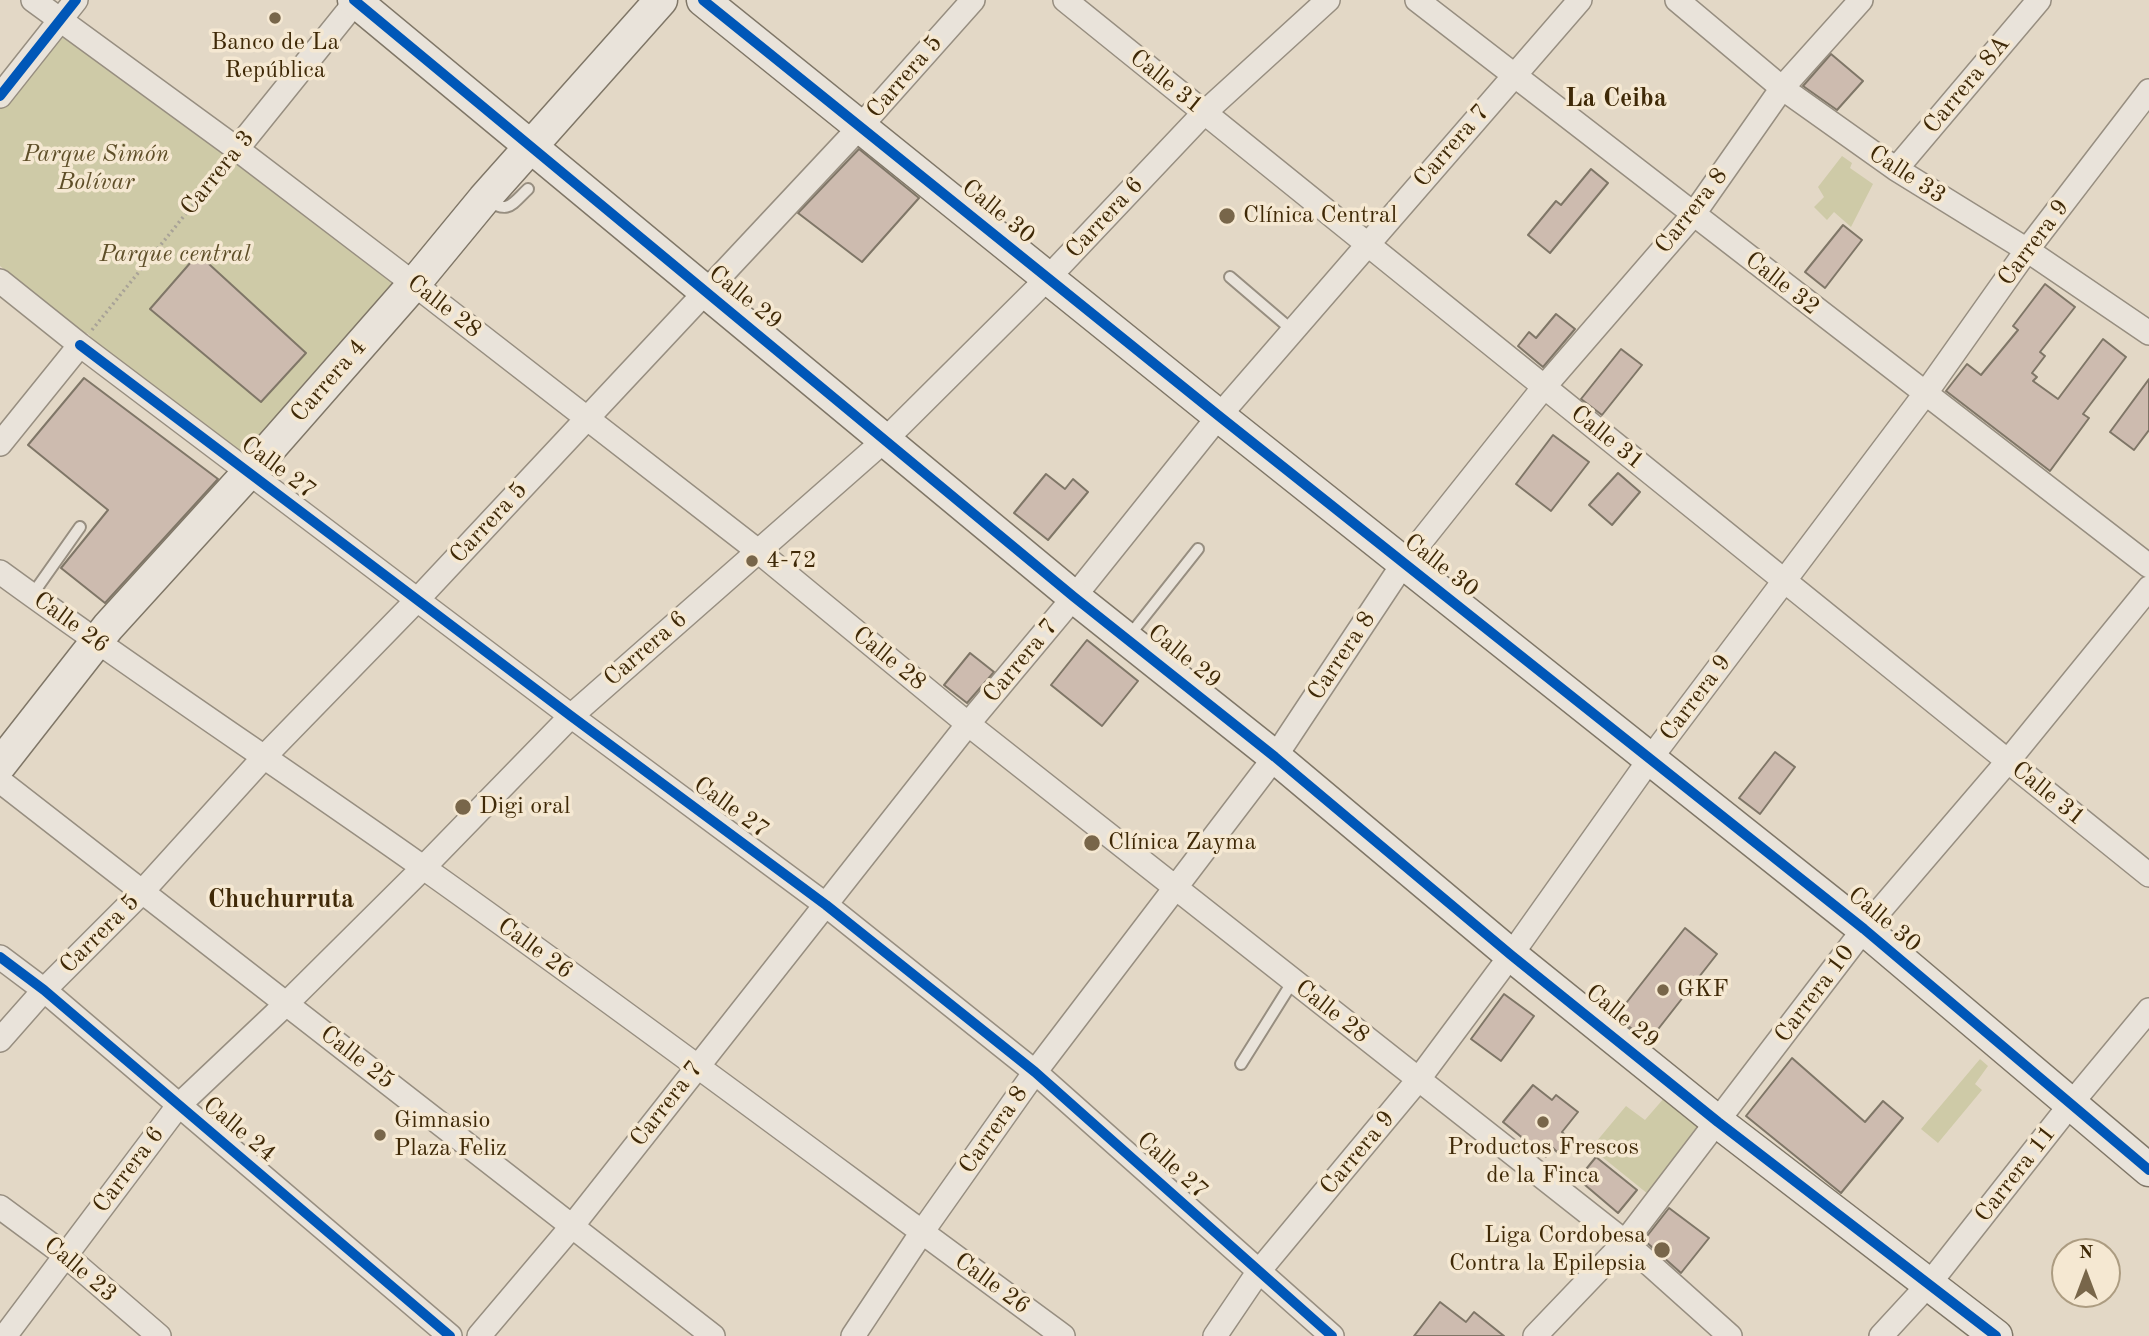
<!DOCTYPE html>
<html>
<head>
<meta charset="utf-8">
<style>
  body { margin:0 }
  #map { position:relative; width:2149px; height:1336px; overflow:hidden; background:#e3d8c6; font-family:"Old Standard TT",serif }
  canvas { display:block }
  .north { position:absolute; left:2051px; top:1238px; width:70px; height:70px; box-sizing:border-box; background:#f5e8d2; border:2px solid #ac9c81; border-radius:50%; rotate:0deg; font-size:19px; font-weight:700; line-height:28px; text-align:center; color:#3f2907 }
  .north::after { content:''; display:block; margin:auto; width:24px; height:32px; background:#78664a; clip-path:polygon(50% 0,100% 100%,50% 72%,0 100%) }
</style>
</head>
<body>
<div id="map">
<canvas width="2149" height="1336"></canvas>
<div class="north">N</div>
</div>
<script>
const c = document.querySelector('canvas').getContext('2d');
c.lineJoin = 'round';
function fillPath(path, color) { c.fillStyle = color; c.fill(path, 'evenodd'); }
function trace(path, color, width, dash) { c.strokeStyle = color; c.lineWidth = width; c.lineCap = dash ? 'butt' : 'round'; c.setLineDash(dash || []); c.stroke(path); }
function drawText(font, color, halo, rows, align = 'center') {
  c.font = font + ' "Old Standard TT",serif'; c.lineWidth = 7; c.setLineDash([]); c.textBaseline = 'middle'; c.strokeStyle = halo; c.fillStyle = color; for (const [text, x, y, turn = 0] of rows) {
    c.save(); c.translate(x, y); c.rotate((+turn || 0) * Math.PI / 180); c.textAlign = isNaN(turn) ? turn : align; if (halo) c.strokeText(text, 0, 0); c.fillText(text, 0, 0); c.restore();
  }
}
fillPath(new Path2D(`
  M 62,25 L 404,283 L 250,462 L 88,338 L 90,336 L 87,333 L 85,335 L 0,266 L 0,104 Z
  M 1842,156 L 1852,163 L 1850,168 L 1873,184 L 1851,227 L 1834,212 L 1827,220 L 1814,207 L 1824,197 L 1818,187 Z
  M 1980,1059 L 1988,1066 L 1975,1084 L 1982,1090 L 1938,1143 L 1921,1129 Z
  M 1665,1097 L 1703,1127 L 1648,1194 L 1591,1148 L 1626,1106 L 1645,1120 Z`), '#cecaa7');
const building = new Path2D(`
  M 1831,54 L 1863,81 L 1837,110 L 1803,86 Z
  M 859,149 L 919,198 L 862,262 L 798,213 Z
  M 1591,169 L 1608,183 L 1550,253 L 1528,235 L 1556,201 L 1561,205 Z
  M 1843,225 L 1862,240 L 1825,288 L 1805,272 Z
  M 198,254 L 306,353 L 261,402 L 150,309 Z
  M 2045,284 L 2075,307 L 2040,352 L 2045,356 L 2032,373 L 2037,377 L 2033,381 L 2058,399 L 2103,339 L 2126,357 L 2083,414 L 2089,418 L 2050,471 L 1946,391 L 1967,364 L 1981,375 L 2018,330 L 2013,326 Z
  M 1556,314 L 1575,329 L 1543,367 L 1518,346 L 1529,332 L 1536,338 Z
  M 1621,349 L 1642,365 L 1602,415 L 1581,399 Z
  M 84,378 L 218,479 L 105,603 L 61,568 L 108,510 L 28,445 Z
  M 2149,379 L 2149,430 L 2134,450 L 2110,432 Z
  M 1553,435 L 1589,462 L 1551,511 L 1516,484 Z
  M 1618,473 L 1640,492 L 1612,525 L 1589,505 Z
  M 1046,474 L 1065,489 L 1073,479 L 1088,492 L 1048,540 L 1014,513 Z
  M 1087,640 L 1138,681 L 1102,726 L 1051,685 Z
  M 970,653 L 994,672 L 967,703 L 944,685 Z
  M 1775,752 L 1795,767 L 1760,814 L 1739,798 Z
  M 1685,928 L 1717,954 L 1648,1042 L 1616,1016 Z
  M 1504,994 L 1534,1016 L 1501,1061 L 1471,1039 Z
  M 1792,1058 L 1865,1122 L 1883,1101 L 1903,1118 L 1841,1193 L 1746,1116 Z
  M 1533,1085 L 1552,1100 L 1556,1095 L 1578,1112 L 1562,1132 L 1569,1139 L 1558,1153 L 1553,1148 L 1546,1157 L 1503,1122 Z
  M 1596,1157 L 1637,1190 L 1618,1213 L 1578,1179 Z
  M 1669,1208 L 1709,1238 L 1681,1273 L 1644,1240 Z
  M 1440,1302 L 1466,1322 L 1474,1312 L 1504,1336 L 1414,1336 Z`);
fillPath(building, '#cdbbaf');
trace(building, '#7f7667', 2);
const lane = new Path2D(`
  M 486,200 C 509,214 511,205 528,189
  M 1230,277 L 1292,330
  M 32,595 L 80,527
  M 1129,636 L 1198,549
  M 1241,1064 L 1293,981`);
const street = new Path2D(`
  M 33,0 L 237,149 L 414,284 L 758,551 L 968,724 L 1625,1242 L 1730,1336
  M 1065,0 L 2149,875
  M 1417,0 L 2149,566
  M 1677,0 L 1782,88 L 1896,169 L 2027,250 L 2149,333
  M 0,96 L 76,0
  M 237,149 L 357,0
  M 1896,169 L 2039,0
  M 0,281 L 80,345 L 571,716 L 826,905 L 1035,1072 L 1332,1336
  M 0,444 L 80,345
  M 0,572 C 138,673 281,767 421,866 C 637,1019 849,1179 1063,1336
  M 0,781 L 713,1336
  M 0,957 L 44,990 L 450,1336
  M 0,1040 L 44,990 L 141,893 L 265,756 L 418,599 L 859,128 L 973,0
  M 0,1207 L 65,1255 L 159,1336
  M 5,1336 L 178,1106 L 286,1004 L 423,868 L 571,716 L 886,439 L 1047,279 L 1204,113 L 1328,0
  M 479,1336 L 573,1225 L 968,724 L 1074,597 L 1219,416 L 1580,0
  M 853,1336 L 922,1232 L 1035,1072 L 1275,757 L 1403,564 L 1544,387 L 1693,215 L 1782,88 L 1861,0
  M 1215,1336 L 1259,1271 L 1418,1080 L 1511,955 L 1650,759 L 1925,394 L 2027,250 L 2149,91
  M 1535,1336 L 1625,1242 L 1864,929 L 2008,761 L 2149,588
  M 1881,1336 L 1929,1284 L 2070,1105 L 2149,1010`);
const secondary = new Path2D(`
  M 354,0 L 1074,597 L 1275,757 L 1511,955 L 1718,1122 L 1996,1336
  M 703,0 L 1219,416 L 1864,929 L 2149,1170
  M 0,765 L 108,627 L 249,472 L 414,284 L 484,199 L 661,0`);
trace(lane, '#978e80', 14);
trace(street, '#978e80', 26);
trace(secondary, '#7f7667', 35);
trace(new Path2D(`
  M 92,330 L 226,164`), '#a8a297', 3.5, [2, 3.5]);
trace(lane, '#e9e3da', 10);
trace(street, '#e9e3da', 23);
trace(secondary, '#e9e3da', 32);
trace(new Path2D(`
  M 354,0 L 1074,597 L 1275,757 L 1511,955 L 1718,1122 L 1996,1336
  M 703,0 L 1219,416 L 1864,929 L 2149,1170
  M 0,96 L 76,0
  M 80,345 L 571,716 L 826,905 L 1035,1072 L 1332,1336
  M 0,957 L 44,990 L 450,1336`), '#0057b8', 10);
for (const [x, y, r, color] of [
  [275,18,7,"#78664a"],
  [1227,216,9,"#78664a"],
  [752,561,7,"#78664a"],
  [463,807,9,"#78664a"],
  [1092,843,9,"#78664a"],
  [1663,990,7,"#78664a"],
  [1543,1122,7,"#78664a"],
  [380,1135,7,"#78664a"],
  [1662,1250,9,"#78664a"]
]) { const dot = new Path2D(); dot.arc(x, y, r, 0, 2 * Math.PI); c.fillStyle = color; c.fill(dot); trace(dot, '#f5e8d2', 2.5); }
drawText('24px', '#3f2907', '#f5e8d2', [
  ["Banco de La",275,43,"center"],
  ["República",275,71,"center"],
  ["Clínica Central",1243,216],
  ["4-72",766,561],
  ["Digi oral",479,807],
  ["Clínica Zayma",1108,843],
  ["GKF",1677,990],
  ["Gimnasio",394,1121],
  ["Plaza Feliz",394,1149],
  ["Productos Frescos",1543,1148,"center"],
  ["de la Finca",1543,1176,"center"],
  ["Liga Cordobesa",1646,1236,"right"],
  ["Contra la Epilepsia",1646,1264,"right"]
], 'left');
drawText('24px', '#3f2907', '#f5e8d2', [
  ["Carrera 5",905,77,-49],
  ["Calle 31",1166,82,39],
  ["Carrera 8A",1967,85,-50],
  ["Carrera 7",1452,146,-49],
  ["Carrera 3",218,173,-51],
  ["Calle 33",1907,175,33],
  ["Carrera 8",1692,211,-52],
  ["Calle 30",998,212,39],
  ["Carrera 6",1105,218,-47],
  ["Carrera 9",2034,243,-53],
  ["Calle 32",1782,284,38],
  ["Calle 29",745,298,39],
  ["Calle 28",444,307,38],
  ["Carrera 4",329,381,-49],
  ["Calle 31",1607,438,39],
  ["Calle 27",278,468,37],
  ["Carrera 5",489,523,-47],
  ["Calle 30",1441,566,38],
  ["Calle 26",71,623,36],
  ["Carrera 6",646,649,-41],
  ["Carrera 8",1342,656,-56],
  ["Calle 29",1184,657,39],
  ["Calle 28",889,659,39],
  ["Carrera 7",1021,661,-50],
  ["Carrera 9",1696,698,-53],
  ["Calle 31",2048,794,39],
  ["Calle 27",731,808,36],
  ["Calle 30",1884,920,40],
  ["Carrera 5",100,934,-45],
  ["Calle 26",535,949,36],
  ["Carrera 10",1815,994,-53],
  ["Calle 28",1332,1012,38],
  ["Calle 29",1622,1017,39],
  ["Calle 25",357,1058,38],
  ["Carrera 7",667,1104,-52],
  ["Calle 24",239,1130,40],
  ["Carrera 8",994,1130,-55],
  ["Carrera 9",1358,1153,-50],
  ["Calle 27",1172,1166,42],
  ["Carrera 6",129,1170,-53],
  ["Carrera 11",2016,1174,-52],
  ["Calle 23",80,1270,40],
  ["Calle 26",992,1284,36]
]);
drawText('italic 24px', '#5e4e28', '#f5e8d2', [
  ["Parque Simón",96,155],
  ["Bolívar",96,183],
  ["Parque central",175,255]
]);
drawText('bold 26px', '#3f2907', '#f5e8d2', [
  ["La Ceiba",1616,99],
  ["Chuchurruta",281,900]
]);
</script>
</body>
</html>
